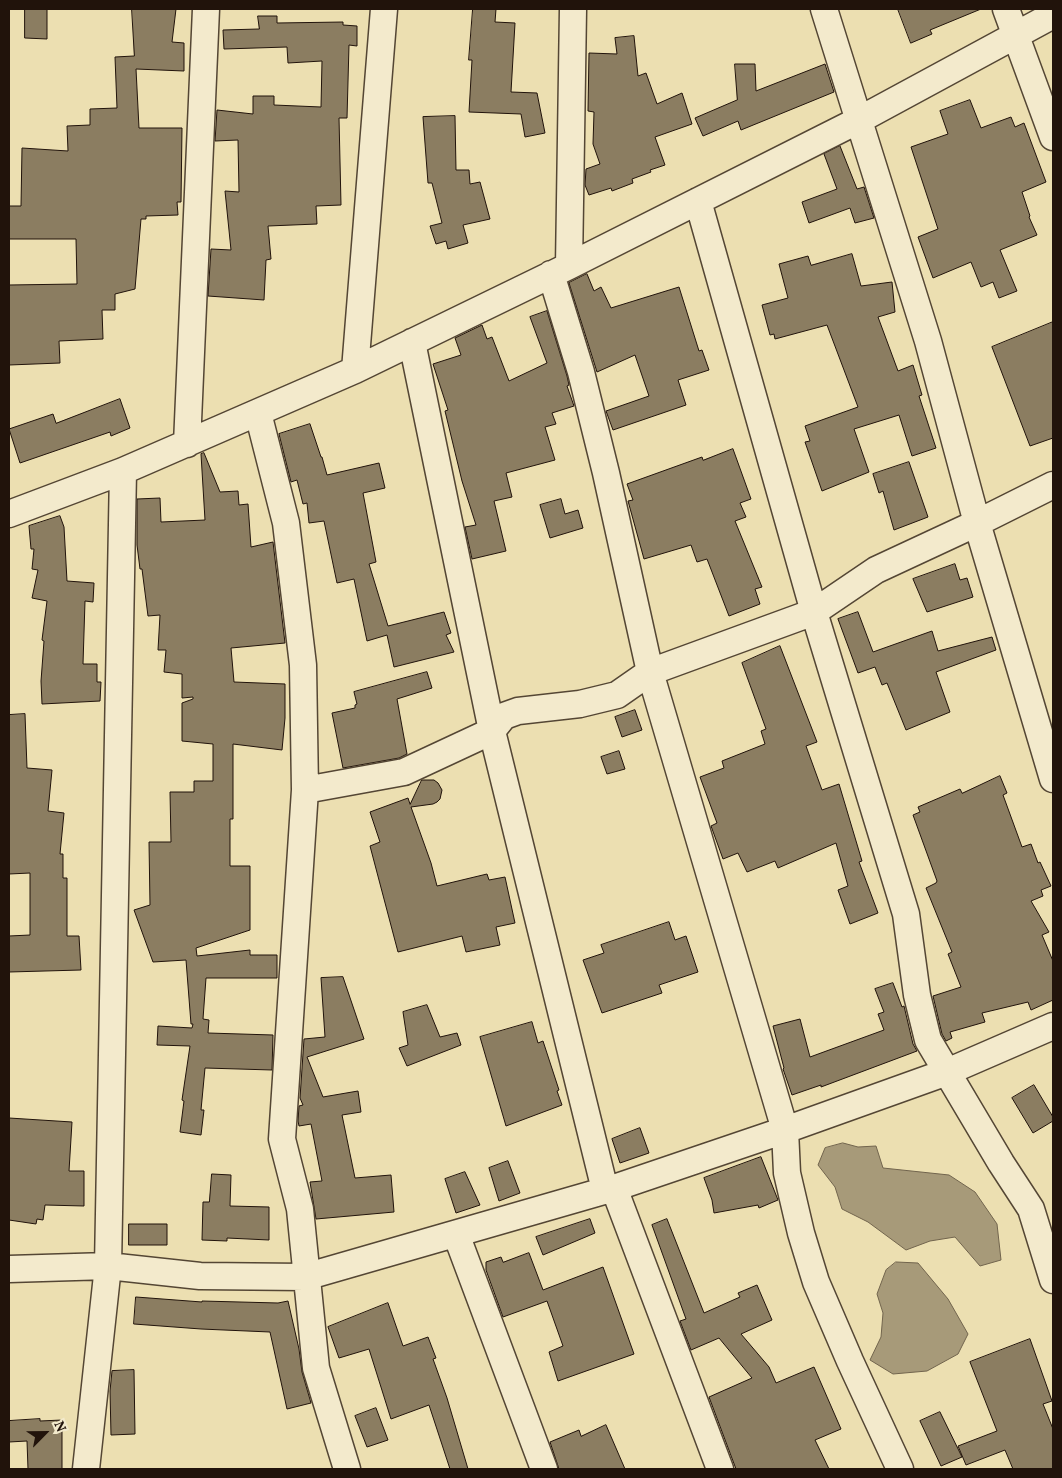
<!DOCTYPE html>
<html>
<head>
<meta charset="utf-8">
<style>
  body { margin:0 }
  #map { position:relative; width:1062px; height:1478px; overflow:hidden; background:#ecdfb1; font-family:Vollkorn,serif }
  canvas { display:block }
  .frame { position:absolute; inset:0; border:10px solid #21130b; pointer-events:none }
  .north { position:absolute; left:20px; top:1408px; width:50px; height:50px; -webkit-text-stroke:4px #f3eacc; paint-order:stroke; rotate:67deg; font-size:14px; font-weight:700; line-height:20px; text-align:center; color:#21130b }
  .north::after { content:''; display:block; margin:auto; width:18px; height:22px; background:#21130b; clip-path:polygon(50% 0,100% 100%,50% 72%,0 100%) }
</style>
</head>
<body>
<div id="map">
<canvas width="1062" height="1478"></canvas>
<div class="frame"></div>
<div class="north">N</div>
</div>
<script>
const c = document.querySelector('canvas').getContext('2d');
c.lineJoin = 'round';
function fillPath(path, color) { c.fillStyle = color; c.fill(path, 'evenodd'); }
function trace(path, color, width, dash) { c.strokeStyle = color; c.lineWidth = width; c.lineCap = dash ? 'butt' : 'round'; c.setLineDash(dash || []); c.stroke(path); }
const water = new Path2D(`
  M 843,1143 L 858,1147 L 876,1146 L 883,1168 L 949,1175 L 975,1192 L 997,1224 L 1001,1260 L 980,1266 L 955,1237 L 930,1241 L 906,1250 L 868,1222 L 842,1209 L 835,1187 L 818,1165 L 825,1148 Z
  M 896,1262 L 918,1263 L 948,1299 L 968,1334 L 958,1354 L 927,1371 L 893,1374 L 870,1360 L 881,1337 L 883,1313 L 877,1294 L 886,1270 Z`);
fillPath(water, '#a79a79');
trace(water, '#71644d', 1);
const building = new Path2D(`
  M 25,9 L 47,9 L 47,39 L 25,38 Z
  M 132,9 L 176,9 L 172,42 L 184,43 L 184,71 L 136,69 L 139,128 L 182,128 L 181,202 L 177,202 L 178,215 L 146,216 L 146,219 L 141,219 L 135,289 L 115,294 L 115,310 L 102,310 L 103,339 L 59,341 L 60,363 L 9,365 L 9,285 L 77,284 L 76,239 L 9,239 L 9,206 L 21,206 L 22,148 L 68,151 L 67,126 L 90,125 L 90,109 L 117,108 L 115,57 L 134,56 Z
  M 473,9 L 496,9 L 495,22 L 515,23 L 511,92 L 537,93 L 545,133 L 525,137 L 521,114 L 469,112 L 472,60 L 469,60 Z
  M 898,9 L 981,9 L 930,30 L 932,34 L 911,43 Z
  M 258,16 L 277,16 L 277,23 L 343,22 L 343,25 L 357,26 L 357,46 L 349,45 L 347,118 L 339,118 L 341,205 L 316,206 L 317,224 L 268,226 L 271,259 L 266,260 L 264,300 L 208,296 L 211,249 L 231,250 L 225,191 L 239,192 L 238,140 L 215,141 L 217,110 L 253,114 L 253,96 L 274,96 L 274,105 L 321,107 L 322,61 L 288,63 L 287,47 L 224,49 L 223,30 L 259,29 Z
  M 634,36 L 638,76 L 646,73 L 657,104 L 682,93 L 692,124 L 655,137 L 665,165 L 650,170 L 651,172 L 632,179 L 633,183 L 612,191 L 611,188 L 589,195 L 585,185 L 586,169 L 600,164 L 593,144 L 594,112 L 588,111 L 589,53 L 617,54 L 615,38 Z
  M 735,64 L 755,64 L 756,91 L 825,64 L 834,92 L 741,130 L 738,121 L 703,136 L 695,118 L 737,100 Z
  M 970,100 L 981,128 L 1011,117 L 1015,127 L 1024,123 L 1046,182 L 1022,192 L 1030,216 L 1029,217 L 1037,235 L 1000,250 L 1017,291 L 999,298 L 993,282 L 981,287 L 971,262 L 933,278 L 918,237 L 938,229 L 911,147 L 948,134 L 940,111 Z
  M 455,116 L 456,170 L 469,170 L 470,184 L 480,182 L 490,219 L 463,225 L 468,243 L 448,249 L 446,241 L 436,244 L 430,226 L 442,223 L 432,183 L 428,183 L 423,117 Z
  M 840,146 L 857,189 L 864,187 L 874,218 L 855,223 L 850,208 L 809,223 L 802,202 L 837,189 L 824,154 Z
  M 852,254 L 861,286 L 892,282 L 895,312 L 878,317 L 898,371 L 913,365 L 922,395 L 919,396 L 936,448 L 912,456 L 899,415 L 854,429 L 869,472 L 822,491 L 805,442 L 810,441 L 805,426 L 858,407 L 827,325 L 775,339 L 774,334 L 770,335 L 762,305 L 788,298 L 779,264 L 808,256 L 811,265 Z
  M 587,274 L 594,291 L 601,287 L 611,308 L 679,287 L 699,351 L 702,350 L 709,370 L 678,380 L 686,405 L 613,430 L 606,411 L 649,396 L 635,355 L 597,372 L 569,283 Z
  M 547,311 L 567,376 L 569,385 L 567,386 L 574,406 L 552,413 L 556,424 L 545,427 L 555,460 L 506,473 L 512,497 L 494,501 L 506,551 L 472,559 L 465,527 L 476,525 L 462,481 L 445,411 L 448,410 L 433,364 L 461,355 L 455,338 L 482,325 L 487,339 L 492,337 L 509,381 L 547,363 L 530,317 Z
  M 1053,322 L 1053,438 L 1030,446 L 992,347 Z
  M 120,399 L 130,428 L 111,436 L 110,432 L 20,463 L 9,429 L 53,414 L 56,423 Z
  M 310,424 L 321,457 L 322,457 L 327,475 L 379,463 L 385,488 L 363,493 L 376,562 L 369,564 L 388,626 L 444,612 L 451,633 L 446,635 L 454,652 L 394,667 L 387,635 L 367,641 L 354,579 L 337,583 L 324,521 L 309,523 L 307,503 L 303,504 L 297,480 L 291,482 L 279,434 Z
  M 733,449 L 751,499 L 740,503 L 746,517 L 735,521 L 762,587 L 755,589 L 760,604 L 729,616 L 707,559 L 697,562 L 691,545 L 644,559 L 628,501 L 633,500 L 627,484 L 702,457 L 703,460 Z
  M 204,453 L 220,492 L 238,491 L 239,505 L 248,504 L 251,547 L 273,542 L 285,643 L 231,648 L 234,682 L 285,684 L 285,718 L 282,750 L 233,744 L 233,819 L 230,819 L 230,866 L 250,866 L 250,930 L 196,948 L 197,956 L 250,950 L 250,955 L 277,955 L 277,978 L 206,978 L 203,1019 L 209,1020 L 208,1033 L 273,1035 L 272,1070 L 205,1068 L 201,1110 L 204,1110 L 201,1135 L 180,1132 L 184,1101 L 182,1100 L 190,1046 L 157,1045 L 158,1026 L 192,1028 L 193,1024 L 191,1024 L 186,960 L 153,962 L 134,910 L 150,905 L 149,842 L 171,842 L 170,792 L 194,792 L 194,781 L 213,781 L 213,744 L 182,741 L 182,703 L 193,699 L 193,697 L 182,698 L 182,674 L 164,672 L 166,650 L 158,650 L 160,615 L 148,616 L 142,569 L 140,569 L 137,545 L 137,499 L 160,498 L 161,522 L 205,520 L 201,454 Z
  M 909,462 L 928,517 L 894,530 L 883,491 L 879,493 L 873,474 Z
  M 561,499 L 565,514 L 578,510 L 583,528 L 550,538 L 540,505 Z
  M 60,516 L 64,527 L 67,581 L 94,583 L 93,602 L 85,601 L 83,664 L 97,664 L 97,682 L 101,682 L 100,701 L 42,704 L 41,681 L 44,641 L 42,640 L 47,601 L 32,598 L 38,570 L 32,569 L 34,549 L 31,549 L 29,526 Z
  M 955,564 L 960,580 L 967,578 L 973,597 L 927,612 L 913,579 Z
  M 858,612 L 873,652 L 932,631 L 938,651 L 992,637 L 996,650 L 936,672 L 950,712 L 906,730 L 887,683 L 882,685 L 875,667 L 858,673 L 838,619 Z
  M 780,646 L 817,742 L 806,746 L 822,790 L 839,784 L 862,861 L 859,862 L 878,913 L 850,924 L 838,890 L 848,886 L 836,843 L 778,868 L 775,861 L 747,872 L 738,853 L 723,859 L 711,826 L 717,823 L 700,777 L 724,768 L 722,761 L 765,744 L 761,731 L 766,729 L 742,663 Z
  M 427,672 L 432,688 L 397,699 L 407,754 L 399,758 L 343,768 L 332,713 L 355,708 L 355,705 L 357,704 L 354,692 Z
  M 635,710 L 642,730 L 622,737 L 615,717 Z
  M 25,714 L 27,768 L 52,770 L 48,811 L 64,813 L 60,854 L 63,854 L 63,878 L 67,878 L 67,936 L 79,936 L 81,970 L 9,972 L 9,936 L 30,935 L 30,873 L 9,874 L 9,715 Z
  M 619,751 L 625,769 L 607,774 L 601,757 Z
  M 1000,776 L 1007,793 L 1003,795 L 1022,847 L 1031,844 L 1038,863 L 1040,862 L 1051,886 L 1041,890 L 1043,896 L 1031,901 L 1049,932 L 1042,935 L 1053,961 L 1053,1000 L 1031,1010 L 1028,1002 L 982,1013 L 985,1022 L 950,1032 L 952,1038 L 946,1041 L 942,1034 L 933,996 L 961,987 L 948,954 L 952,952 L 926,888 L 936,883 L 937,881 L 913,815 L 920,812 L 918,807 L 960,789 L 962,793 Z
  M 422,780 L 434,780 L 438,783 L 442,790 L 440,799 L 437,802 L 433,804 L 411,807 L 431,863 L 437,886 L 487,874 L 489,880 L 505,877 L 515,923 L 496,927 L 500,945 L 466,952 L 462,936 L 398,952 L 370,846 L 380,842 L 370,812 L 408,798 L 410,804 Z
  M 669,922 L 675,940 L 686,936 L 698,972 L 659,985 L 662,993 L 602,1013 L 583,960 L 604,953 L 601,945 Z
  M 343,977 L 364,1039 L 307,1057 L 323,1097 L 358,1091 L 361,1112 L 342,1115 L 355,1178 L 391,1175 L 394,1212 L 316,1219 L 310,1182 L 322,1181 L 311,1124 L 299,1126 L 298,1121 L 299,1106 L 303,1105 L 300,1098 L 304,1039 L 325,1037 L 321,978 Z
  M 893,983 L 902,1007 L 904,1006 L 913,1044 L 917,1051 L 821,1087 L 821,1085 L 792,1095 L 783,1069 L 784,1068 L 773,1026 L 800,1019 L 810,1057 L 884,1030 L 878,1014 L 884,1012 L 875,989 Z
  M 427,1005 L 440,1037 L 457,1033 L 461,1045 L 407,1066 L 399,1048 L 408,1045 L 403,1012 Z
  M 532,1022 L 538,1043 L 543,1041 L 559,1090 L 557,1091 L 562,1105 L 506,1126 L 480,1037 Z
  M 1034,1085 L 1053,1117 L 1053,1121 L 1033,1133 L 1012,1098 Z
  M 9,1118 L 72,1122 L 69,1171 L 84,1171 L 84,1206 L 45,1205 L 43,1220 L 37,1219 L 36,1224 L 9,1220 Z
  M 640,1128 L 649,1153 L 620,1163 L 612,1139 Z
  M 761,1157 L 778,1200 L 759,1208 L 758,1205 L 714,1213 L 712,1200 L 704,1178 Z
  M 508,1161 L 520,1193 L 499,1201 L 489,1168 Z
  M 465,1172 L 480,1205 L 456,1213 L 445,1179 Z
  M 212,1174 L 231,1175 L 230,1206 L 269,1207 L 269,1240 L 227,1238 L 227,1241 L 202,1240 L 203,1202 L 209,1202 Z
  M 590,1219 L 595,1233 L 543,1255 L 536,1237 Z
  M 667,1219 L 704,1313 L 740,1297 L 738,1293 L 757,1285 L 772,1320 L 741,1334 L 769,1367 L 776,1383 L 814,1367 L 841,1429 L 815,1440 L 829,1469 L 736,1469 L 709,1397 L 752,1378 L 719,1338 L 691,1350 L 680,1321 L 686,1319 L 652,1225 Z
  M 129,1224 L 167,1224 L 167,1245 L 129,1245 Z
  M 529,1253 L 543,1290 L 603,1267 L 634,1354 L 558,1381 L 549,1352 L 563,1346 L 547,1301 L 503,1317 L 486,1270 L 486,1262 L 501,1257 L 503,1262 Z
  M 136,1297 L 202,1302 L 202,1301 L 278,1303 L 288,1301 L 299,1349 L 302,1372 L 311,1403 L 287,1409 L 270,1332 L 201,1329 L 134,1324 Z
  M 388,1303 L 403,1346 L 428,1337 L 436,1358 L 433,1359 L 447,1398 L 468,1469 L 450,1469 L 429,1405 L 391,1419 L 369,1349 L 339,1358 L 328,1327 Z
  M 1030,1339 L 1052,1401 L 1043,1404 L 1053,1429 L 1053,1469 L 1013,1469 L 1005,1450 L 966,1465 L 958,1446 L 997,1431 L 970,1362 Z
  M 134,1370 L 135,1434 L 111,1435 L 110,1391 L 112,1371 Z
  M 376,1408 L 388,1440 L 367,1447 L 355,1416 Z
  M 940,1412 L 962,1457 L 941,1466 L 920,1421 Z
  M 40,1419 L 40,1421 L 62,1420 L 62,1469 L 28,1469 L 27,1441 L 9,1442 L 9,1421 Z
  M 606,1425 L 625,1469 L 559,1469 L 550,1442 L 579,1430 L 581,1436 Z`);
fillPath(building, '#8b7d61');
trace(building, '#21130b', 1);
const minor = new Path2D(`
  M 824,9 L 928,341 L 977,523 L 1053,779
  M 1006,9 L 1053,137
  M 698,201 L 814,612 L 906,914 L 917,995 L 928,1040 L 1001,1163 L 1031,1209 L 1053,1280
  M 569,266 L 573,9
  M 551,274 L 581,372 L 606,473 L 650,672 L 785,1130 L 787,1173 L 801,1233 L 816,1282 L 850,1361 L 900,1469
  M 412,342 L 492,731 L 605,1190
  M 355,370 L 384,9
  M 258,413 L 286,523 L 303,665 L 305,790 L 282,1139 L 300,1209 L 316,1368 L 347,1469
  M 187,444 L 206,9
  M 9,514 L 123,471 L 355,370 L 569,266 L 859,120 L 1053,15
  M 305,790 L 404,772 L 492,731 L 504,716 L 518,711 L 580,704 L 617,695 L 650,672 L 814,612 L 876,570 L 977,523 L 1053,485
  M 614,1188 L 720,1469
  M 456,1234 L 544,1469
  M 9,1269 L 108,1266 L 200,1276 L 305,1277 L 614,1188 L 785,1130 L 947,1072 L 1053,1026
  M 86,1469 L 108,1266 L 123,471`);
trace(minor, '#544634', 29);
trace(minor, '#f3eacc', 26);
</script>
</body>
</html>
